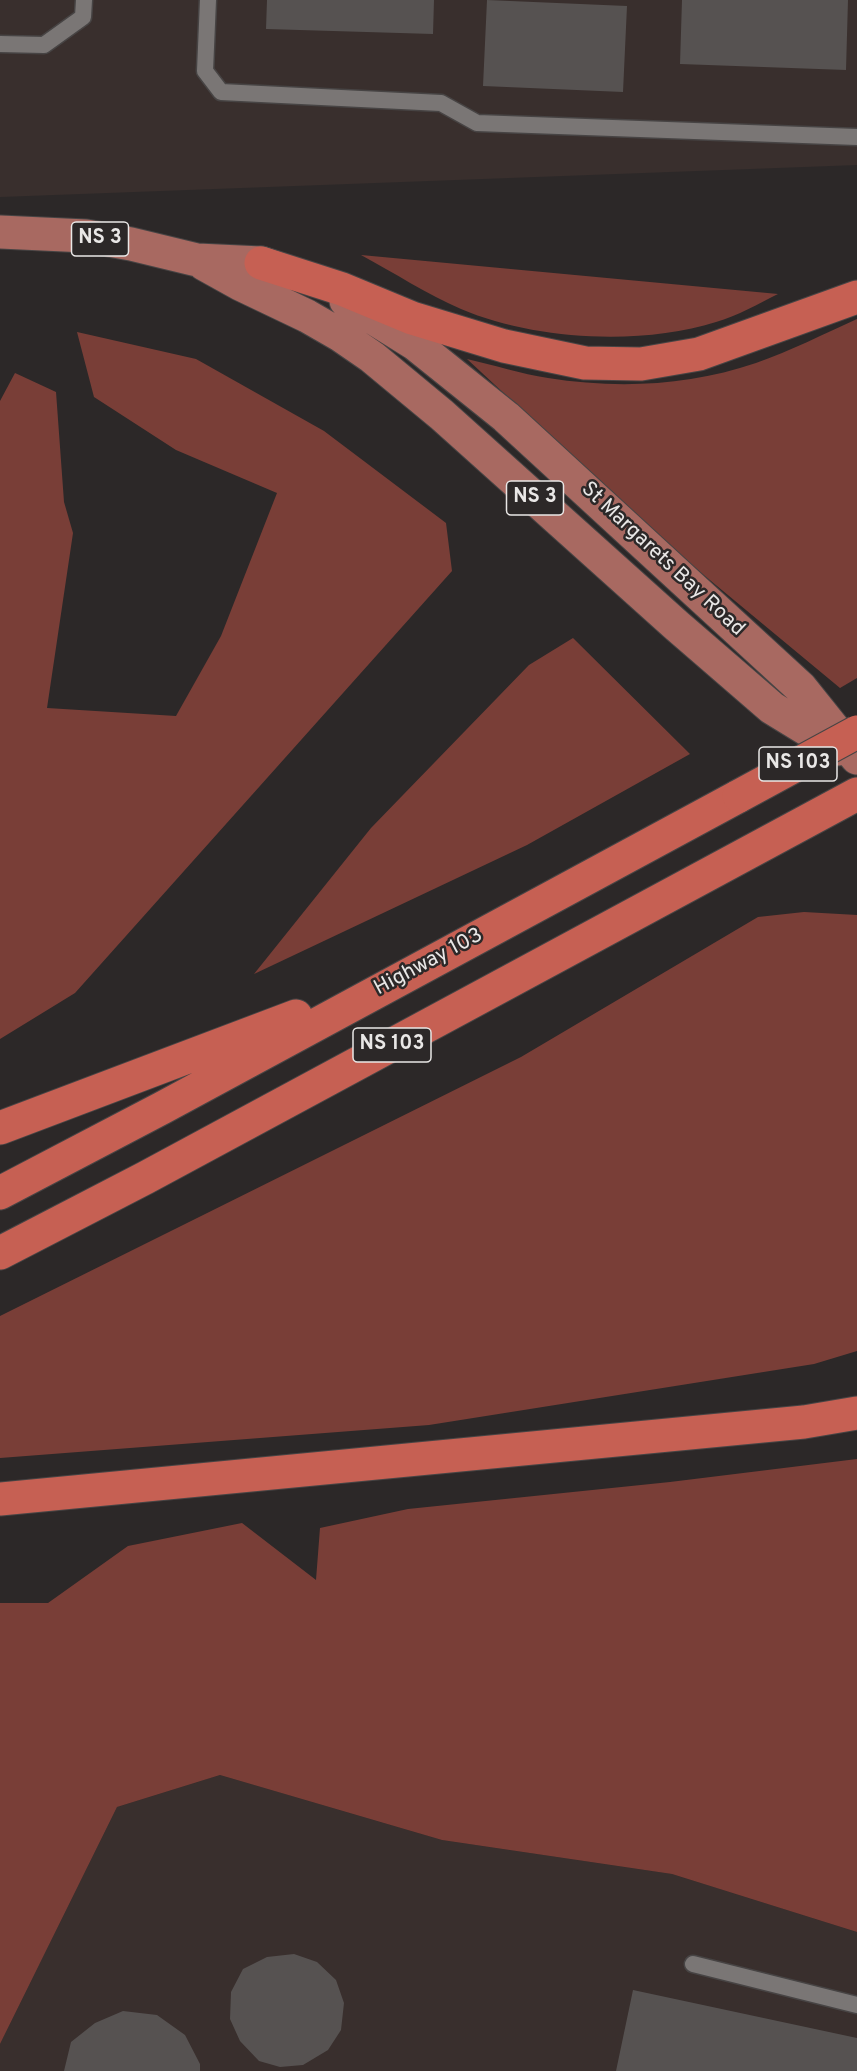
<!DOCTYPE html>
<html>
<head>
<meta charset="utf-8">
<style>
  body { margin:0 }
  canvas { display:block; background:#2c2828 }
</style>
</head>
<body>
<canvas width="857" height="2071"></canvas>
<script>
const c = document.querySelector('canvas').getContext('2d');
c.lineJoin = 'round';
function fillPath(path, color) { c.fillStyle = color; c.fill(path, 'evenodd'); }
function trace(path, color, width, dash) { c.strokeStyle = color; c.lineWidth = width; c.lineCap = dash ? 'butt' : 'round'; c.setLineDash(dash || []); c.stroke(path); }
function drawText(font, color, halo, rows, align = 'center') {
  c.font = font + ' Overpass,sans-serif'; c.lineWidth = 5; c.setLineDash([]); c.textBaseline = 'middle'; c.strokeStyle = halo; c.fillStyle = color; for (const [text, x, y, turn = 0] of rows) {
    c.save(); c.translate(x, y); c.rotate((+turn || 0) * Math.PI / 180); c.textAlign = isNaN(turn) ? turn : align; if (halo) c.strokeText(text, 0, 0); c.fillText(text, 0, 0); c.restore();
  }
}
fillPath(new Path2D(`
  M 0,0 L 857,0 L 857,165 L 0,197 Z
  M 220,1775 L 442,1840 L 672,1874 L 857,1932 L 857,2071 L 0,2071 L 0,2044 L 117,1807 Z`), '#392f2d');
fillPath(new Path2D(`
  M 361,255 L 778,294 C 758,304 737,316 716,322 C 640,346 534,340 461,309 C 428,295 393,272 361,255 Z
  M 857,319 L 857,678 L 840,688 L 664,542 L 467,359 C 494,365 521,374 548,378 C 617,389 689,386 756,363 C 790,351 824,334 857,319 Z
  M 77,332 L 196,359 L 324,431 L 446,523 L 452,571 L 75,993 L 0,1039 L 0,401 L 15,373 L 56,392 L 64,502 L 73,533 L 47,708 L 176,716 L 221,636 L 277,493 L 176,450 L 94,397 Z
  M 573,638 L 690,754 L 527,845 L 254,974 L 371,828 L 529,665 Z
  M 804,912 L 857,915 L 857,1351 L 814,1364 L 429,1425 L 0,1458 L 0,1316 L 521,1057 L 758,917 Z
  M 857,1459 L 857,1932 L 672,1874 L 442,1840 L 220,1775 L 117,1807 L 0,2044 L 0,1603 L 48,1603 L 128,1546 L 242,1523 L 316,1580 L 320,1528 L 408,1509 L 670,1482 Z`), '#793e37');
fillPath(new Path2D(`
  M 267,0 L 434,0 L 433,34 L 266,29 Z
  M 487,0 L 627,6 L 623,92 L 483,86 Z
  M 682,0 L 848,0 L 846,70 L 680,64 Z
  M 294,1954 L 317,1962 L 336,1980 L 344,2003 L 341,2030 L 328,2050 L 303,2065 L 280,2067 L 259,2061 L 240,2041 L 230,2019 L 231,1992 L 243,1969 L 267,1957 Z
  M 633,1990 L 857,2038 L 857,2071 L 616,2071 Z
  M 123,2011 L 157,2015 L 185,2035 L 200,2064 L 200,2071 L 64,2071 L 71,2042 L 95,2023 Z`), '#565251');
const lane = new Path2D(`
  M 208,0 L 205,71 L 221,92 L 441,103 L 477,123 L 857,137
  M 0,44 L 44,45 L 83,17 L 84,0
  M 693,1964 L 857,2005`);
const primary = new Path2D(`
  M 0,232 L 86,236 L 131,244 L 197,260 L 261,263 L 289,273
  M 204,264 L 240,284 L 307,316 L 340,335 L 372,357 L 442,415 L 676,625 L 772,708 L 839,749
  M 346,301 L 415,344 L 506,417 L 801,688 L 857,758`);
const highway = new Path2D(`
  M 261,263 L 342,289 L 412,318 L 504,346 L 585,363 L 641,364 L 699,354 L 857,297
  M 0,1128 L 296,1016
  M 0,1193 L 162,1108 L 739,796
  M 0,1253 L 145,1178 L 857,794
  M 0,1499 L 804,1422 L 857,1413`);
trace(lane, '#474444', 19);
trace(primary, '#474444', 35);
trace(highway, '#474444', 35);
trace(lane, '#7a7675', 16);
trace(primary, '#a86961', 33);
trace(highway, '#c66053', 33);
const highwayBridge = new Path2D(`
  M 739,796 L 857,732`);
trace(highwayBridge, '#474444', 35, []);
trace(highwayBridge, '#c66053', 33);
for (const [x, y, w] of [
  [100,239,57],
  [535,498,57],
  [798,764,78],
  [392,1045,78]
]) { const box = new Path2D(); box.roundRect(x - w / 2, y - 17, w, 34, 4.5); c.fillStyle = '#2c2828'; c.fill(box); trace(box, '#e9e7e6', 1.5); }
drawText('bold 20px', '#e9e7e6', null, [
  ["NS 3",100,239],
  ["NS 3",535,498],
  ["NS 103",798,764],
  ["NS 103",392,1045]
]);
drawText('21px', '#e9e7e6', '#2c2828', [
  ["St Margarets Bay Road",662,560,43],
  ["Highway 103",429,963,-28]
]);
</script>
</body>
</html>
